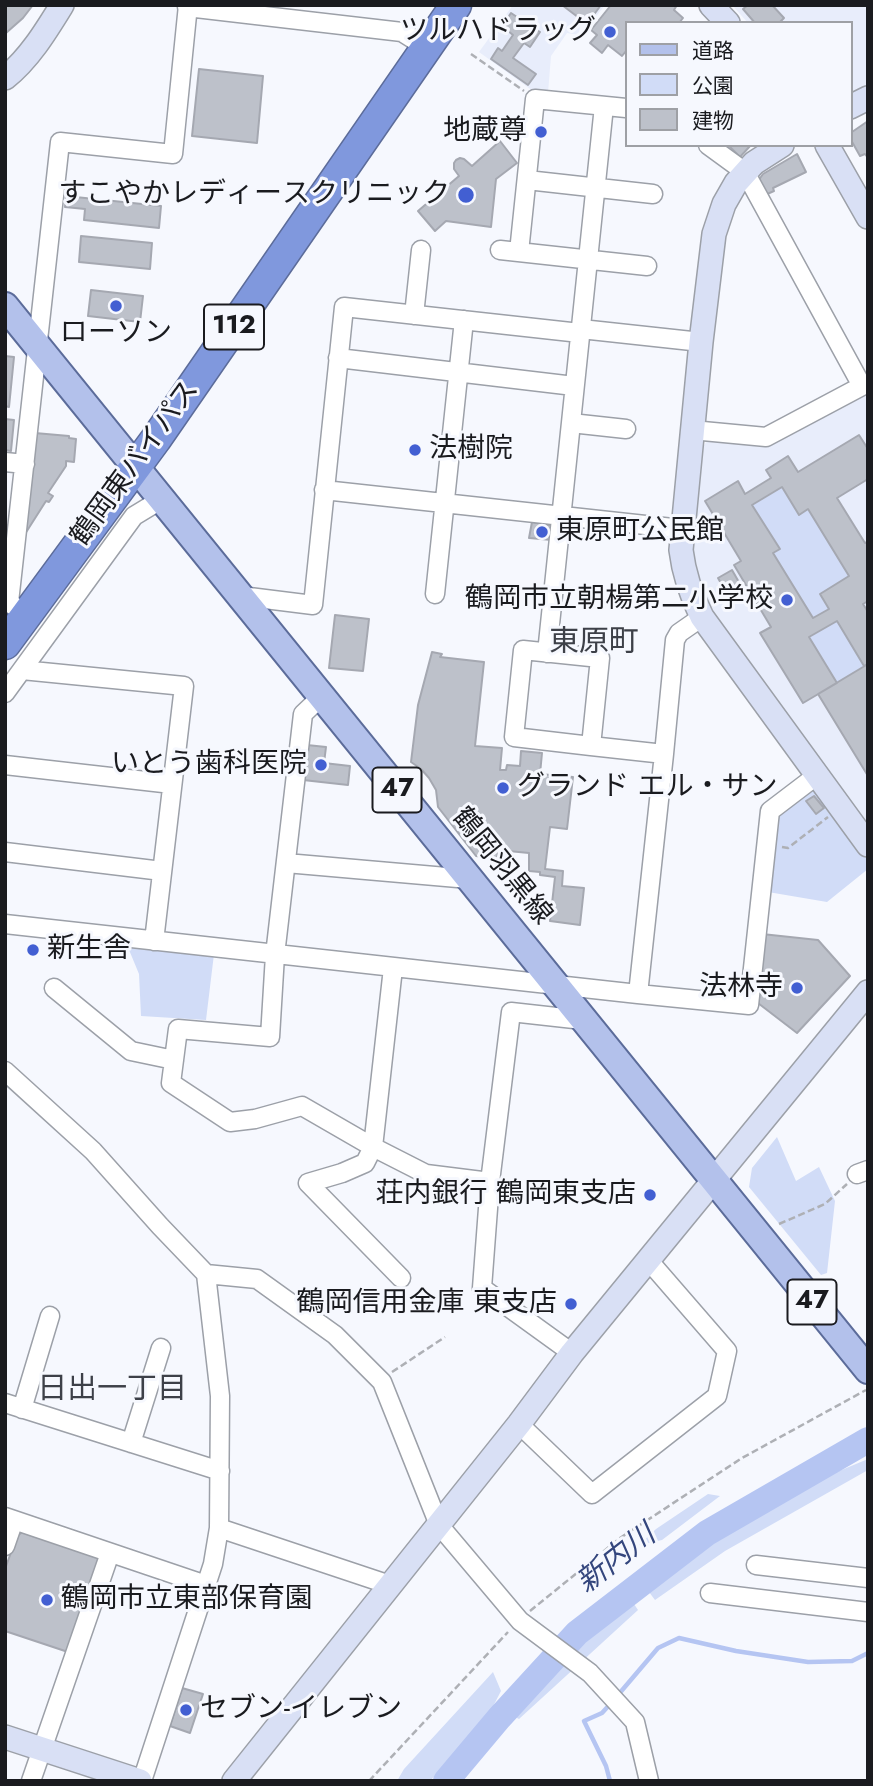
<!DOCTYPE html>
<html>
<head>
<meta charset="utf-8">
<style>
  body { margin:0 }
  #map { position:relative; width:873px; height:1786px; overflow:hidden; background:#f6f8fe; font-family:Jost,"Noto Sans JP",sans-serif }
  canvas { display:block }
  .frame { position:absolute; inset:0; border:7px solid #1a1b1f; pointer-events:none }
  .legend { position:absolute; left:625px; top:21px; width:228px; height:126px; box-sizing:border-box; background:#f6f8fe; border:2px solid #9ea0a5; margin:0; padding:9px 12px; list-style:none; font-size:21px; color:#1a1b1f }
  .legend li { display:flex; align-items:center; gap:14px; height:35px }
  .legend b { width:35px; border:2px solid #9ea0a5 }
</style>
</head>
<body>
<div id="map">
<canvas width="873" height="1786"></canvas>
<div class="frame"></div>
<ul class="legend">
<li><b style="height:9px;background:#b3c1eb"></b>道路</li>
<li><b style="height:19px;background:#d1dcf7"></b>公園</li>
<li><b style="height:19px;background:#bdc1ca"></b>建物</li>
</ul>
</div>
<script>
const c = document.querySelector('canvas').getContext('2d');
c.lineJoin = 'round';
function fillPath(path, color) { c.fillStyle = color; c.fill(path, 'evenodd'); }
function trace(path, color, width, dash) { c.strokeStyle = color; c.lineWidth = width; c.lineCap = dash ? 'butt' : 'round'; c.setLineDash(dash || []); c.stroke(path); }
function drawText(font, color, halo, rows, align = 'center') {
  c.font = font + ' Jost,"Noto Sans JP",sans-serif'; c.lineWidth = 6; c.setLineDash([]); c.textBaseline = 'middle'; c.strokeStyle = halo; c.fillStyle = color; for (const [text, x, y, turn = 0] of rows) {
    c.save(); c.translate(x, y); c.rotate((+turn || 0) * Math.PI / 180); c.textAlign = isNaN(turn) ? turn : align; if (halo) c.strokeText(text, 0, 0); c.fillText(text, 0, 0); c.restore();
  }
}
fillPath(new Path2D(`
  M 513,5 L 605,5 L 587,28 L 580,24 L 579,35 L 567,33 L 551,56 L 548,93 L 533,91 L 479,52 Z
  M 732,5 L 868,5 L 868,89 L 850,99 L 850,23 L 748,23 Z
  M 868,389 L 868,826 L 711,610 L 700,590 L 694,569 L 693,549 L 700,450 L 709,439 L 769,445 Z`), '#e8edfb');
fillPath(new Path2D(`
  M 782,487 L 799,514 L 808,509 L 849,576 L 820,594 L 829,609 L 813,618 L 773,553 L 779,548 L 752,505 Z
  M 837,621 L 864,666 L 837,683 L 809,637 Z
  M 815,783 L 868,861 L 868,869 L 827,902 L 768,892 L 777,813 Z
  M 127,945 L 214,954 L 206,1020 L 141,1016 L 139,974 Z
  M 777,1137 L 796,1181 L 819,1167 L 835,1201 L 827,1273 L 821,1275 L 749,1187 L 752,1168 Z
  M 868,1459 L 868,1470 L 725,1551 L 655,1600 L 646,1588 L 715,1534 L 774,1501 L 815,1481 Z
  M 708,1494 L 720,1496 L 662,1540 L 639,1545 L 656,1529 Z
  M 630,1598 L 638,1610 L 519,1719 L 511,1715 L 530,1692 L 590,1627 Z
  M 493,1672 L 501,1691 L 487,1718 L 430,1781 L 397,1781 L 404,1769 Z`), '#d1dcf7');
trace(new Path2D(`
  M 618,1695 L 658,1648 L 679,1638 L 736,1651 L 808,1662 L 852,1661 L 868,1653
  M 610,1781 L 606,1766 L 584,1721 L 602,1713 L 612,1702`), '#b5c5f2', 4.5);
trace(new Path2D(`
  M 446,1781 L 499,1718 L 577,1633 L 707,1533 L 868,1440`), '#b5c5f2', 26);
const building = new Path2D(`
  M 5,5 L 33,5 L 23,18 L 6,33 Z
  M 562,5 L 601,5 L 587,24 Z
  M 611,5 L 677,5 L 674,10 L 683,18 L 679,23 L 626,23 L 626,51 L 622,56 L 608,45 L 602,53 L 590,43 L 597,35 L 591,30 Z
  M 748,5 L 772,5 L 784,18 L 779,23 L 755,23 L 743,9 Z
  M 511,13 L 540,32 L 530,47 L 524,43 L 513,58 L 536,74 L 528,85 L 491,59 L 498,48 L 502,51 L 513,35 L 502,26 Z
  M 199,69 L 263,76 L 257,143 L 192,136 Z
  M 868,121 L 868,158 L 865,154 L 860,156 L 851,140 L 852,132 Z
  M 500,141 L 517,163 L 496,179 L 491,227 L 446,221 L 435,231 L 418,211 L 459,176 L 454,169 L 454,163 L 456,160 L 460,158 L 464,159 L 472,166 Z
  M 728,145 L 751,145 L 740,157 Z
  M 797,154 L 806,172 L 773,188 L 774,191 L 765,195 L 758,181 L 763,174 Z
  M 66,196 L 161,206 L 159,228 L 84,220 L 85,209 L 65,207 Z
  M 81,236 L 152,243 L 150,269 L 79,262 Z
  M 91,290 L 143,296 L 140,322 L 88,316 Z
  M 5,356 L 14,357 L 9,407 L 5,406 Z
  M 5,419 L 14,420 L 11,451 L 5,450 Z
  M 35,433 L 69,436 L 69,438 L 76,439 L 74,462 L 66,461 L 66,466 L 48,493 L 53,496 L 49,502 L 46,501 L 25,534 Z
  M 859,435 L 868,449 L 868,479 L 837,498 L 865,543 L 868,542 L 868,601 L 863,604 L 868,612 L 868,664 L 864,666 L 837,621 L 809,637 L 837,683 L 803,703 L 760,633 L 771,627 L 734,565 L 741,561 L 705,501 L 738,481 L 745,494 L 771,478 L 766,470 L 788,456 L 798,472 ZM 782,487 L 799,515 L 808,509 L 849,576 L 820,594 L 829,609 L 813,618 L 773,553 L 780,549 L 752,505 Z
  M 532,522 L 554,526 L 552,540 L 529,538 Z
  M 732,570 L 740,584 L 726,592 L 718,578 Z
  M 335,615 L 369,619 L 363,671 L 329,668 Z
  M 432,652 L 442,654 L 440,657 L 484,662 L 475,746 L 502,748 L 500,770 L 506,770 L 507,765 L 520,766 L 521,751 L 542,753 L 540,774 L 573,777 L 567,829 L 550,827 L 545,869 L 563,871 L 562,886 L 584,888 L 580,925 L 550,921 L 555,877 L 540,875 L 540,872 L 529,871 L 529,853 L 498,850 L 497,859 L 476,856 L 438,807 L 436,790 L 429,778 L 421,769 L 411,762 L 418,705 Z
  M 868,664 L 868,776 L 818,694 Z
  M 307,745 L 326,747 L 324,763 L 350,766 L 348,785 L 303,780 Z
  M 814,796 L 824,808 L 816,814 L 806,801 Z
  M 762,934 L 818,940 L 850,976 L 797,1033 L 754,1000 Z
  M 24,1531 L 98,1554 L 103,1563 L 68,1652 L 5,1631 L 5,1569 L 17,1536 Z
  M 182,1688 L 203,1694 L 190,1733 L 170,1726 Z`);
fillPath(building, '#bdc1ca');
trace(building, '#a5a8b1', 2);
const street = new Path2D(`
  M 187,7 L 402,32 L 426,47
  M 527,180 L 653,194
  M 500,250 L 647,266
  M 519,252 L 535,99 L 626,108
  M 414,315 L 421,250
  M 581,329 L 701,342
  M 338,358 L 574,386
  M 571,423 L 626,429
  M 692,430 L 766,437 L 862,386 L 745,172 L 708,145
  M 5,462 L 25,464
  M 324,490 L 682,529
  M 435,594 L 464,320
  M 241,596 L 313,605 L 344,307 L 580,333
  M 26,616 L 9,602 L 60,142 L 173,154 L 188,5
  M 547,653 L 604,106
  M 22,670 L 184,686 L 154,941
  M 5,693 L 134,516 L 162,499
  M 322,696 L 303,714 L 275,955 L 270,1037 L 178,1029 L 171,1083 L 230,1122 L 255,1119 L 302,1106 L 373,1147 L 365,1163 L 342,1173 L 308,1183 L 401,1278
  M 664,754 L 675,640 L 679,633 L 702,617
  M 5,765 L 172,784
  M 5,852 L 162,871
  M 286,863 L 469,879
  M 5,924 L 638,994 L 664,754 L 591,746 L 600,658 L 523,650 L 514,737 L 591,746
  M 393,968 L 373,1147 L 426,1174 L 490,1182 L 482,1288 L 572,1353
  M 54,988 L 131,1051 L 174,1060
  M 638,994 L 749,1005 L 770,811 L 816,776
  M 5,1071 L 93,1151 L 160,1226 L 206,1274 L 220,1396 L 219,1528 L 213,1564 L 142,1781
  M 857,1174 L 868,1170
  M 490,1182 L 511,1012 L 583,1020
  M 206,1274 L 257,1279 L 335,1335 L 382,1382 L 439,1525 L 520,1621 L 590,1673 L 635,1722 L 649,1781
  M 5,1403 L 220,1471
  M 22,1409 L 50,1316
  M 519,1424 L 592,1494 L 717,1396 L 727,1351 L 649,1261
  M 131,1443 L 161,1348
  M 5,1517 L 206,1585
  M 219,1528 L 390,1585
  M 5,1546 L 14,1520
  M 756,1565 L 868,1578
  M 710,1593 L 868,1612
  M 31,1781 L 110,1553`);
const secondary = new Path2D(`
  M 711,5 L 728,23
  M 5,78 C 29,59 46,31 62,5
  M 850,107 L 868,98
  M 782,145 L 754,163 L 736,183 L 724,204 L 714,234 L 701,342 L 681,550 C 684,575 691,595 702,617 L 868,845
  M 827,145 L 868,217
  M 5,1737 L 140,1781
  M 234,1781 L 519,1424 L 572,1353 L 868,992`);
const primary = new Path2D(`
  M 5,306 L 868,1370`);
const highway = new Path2D(`
  M 5,644 L 156,439 L 456,5`);
trace(street, '#9ca0a8', 21);
trace(secondary, '#9ca0a8', 26);
trace(primary, '#5c6c9a', 30);
trace(highway, '#5c6c9a', 33);
trace(new Path2D(`
  M 471,54 L 524,91
  M 782,847 L 788,848 L 828,817
  M 779,1224 L 825,1204 L 847,1184
  M 392,1372 L 445,1337
  M 530,1611 L 620,1538 L 742,1458 L 866,1390
  M 369,1781 L 508,1632`), '#aeb0b5', 2.5, [7, 3.5]);
trace(street, '#fff', 18);
trace(secondary, '#d9e0f5', 23);
trace(primary, '#b3c1eb', 26);
trace(highway, '#8098dd', 30);
for (const [x, y, r, color] of [
  [610,32,7,"#425fd2"],
  [541,132,7,"#425fd2"],
  [466,195,9,"#425fd2"],
  [116,306,7,"#425fd2"],
  [415,450,7,"#425fd2"],
  [542,532,7,"#425fd2"],
  [787,600,7,"#425fd2"],
  [321,765,7,"#425fd2"],
  [503,788,7,"#425fd2"],
  [33,950,7,"#425fd2"],
  [797,988,7,"#425fd2"],
  [650,1195,7,"#425fd2"],
  [571,1304,7,"#425fd2"],
  [47,1600,7,"#425fd2"],
  [186,1710,7,"#425fd2"]
]) { const dot = new Path2D(); dot.arc(x, y, r, 0, 2 * Math.PI); c.fillStyle = color; c.fill(dot); trace(dot, '#f6f8fe', 2.5); }
for (const [x, y, w] of [
  [234,327,60],
  [397,790,49],
  [812,1302,49]
]) { const box = new Path2D(); box.roundRect(x - w / 2, y - 22.5, w, 45, 5); c.fillStyle = '#f6f8fe'; c.fill(box); trace(box, '#1a1b1f', 2); }
drawText('bold 26px', '#1a1b1f', null, [
  ["112",234,327],
  ["47",397,790],
  ["47",812,1302]
]);
drawText('28px', '#1a1b1f', '#f6f8fe', [
  ["ツルハドラッグ",596,32],
  ["地蔵尊",527,132],
  ["すこやかレディースクリニック",450,195],
  ["ローソン",116,334,"center"],
  ["法樹院",429,450,"left"],
  ["東原町公民館",556,532,"left"],
  ["鶴岡市立朝楊第二小学校",773,600],
  ["いとう歯科医院",307,765],
  ["グランド エル・サン",517,788,"left"],
  ["新生舎",47,950,"left"],
  ["法林寺",783,988],
  ["荘内銀行 鶴岡東支店",636,1195],
  ["鶴岡信用金庫 東支店",557,1304],
  ["鶴岡市立東部保育園",61,1600,"left"],
  ["セブン-イレブン",200,1710,"left"]
], 'right');
drawText('28px', '#1a1b1f', '#f6f8fe', [
  ["鶴岡東バイパス",136,464,-54],
  ["鶴岡羽黒線",501,867,51]
]);
drawText('30px', '#3d4048', '#f6f8fe', [
  ["東原町",594,644],
  ["日出一丁目",112,1391]
]);
drawText('italic 30px', '#34467d', '#f6f8fe', [
  ["新内川",617,1560,-38]
]);
</script>
</body>
</html>
